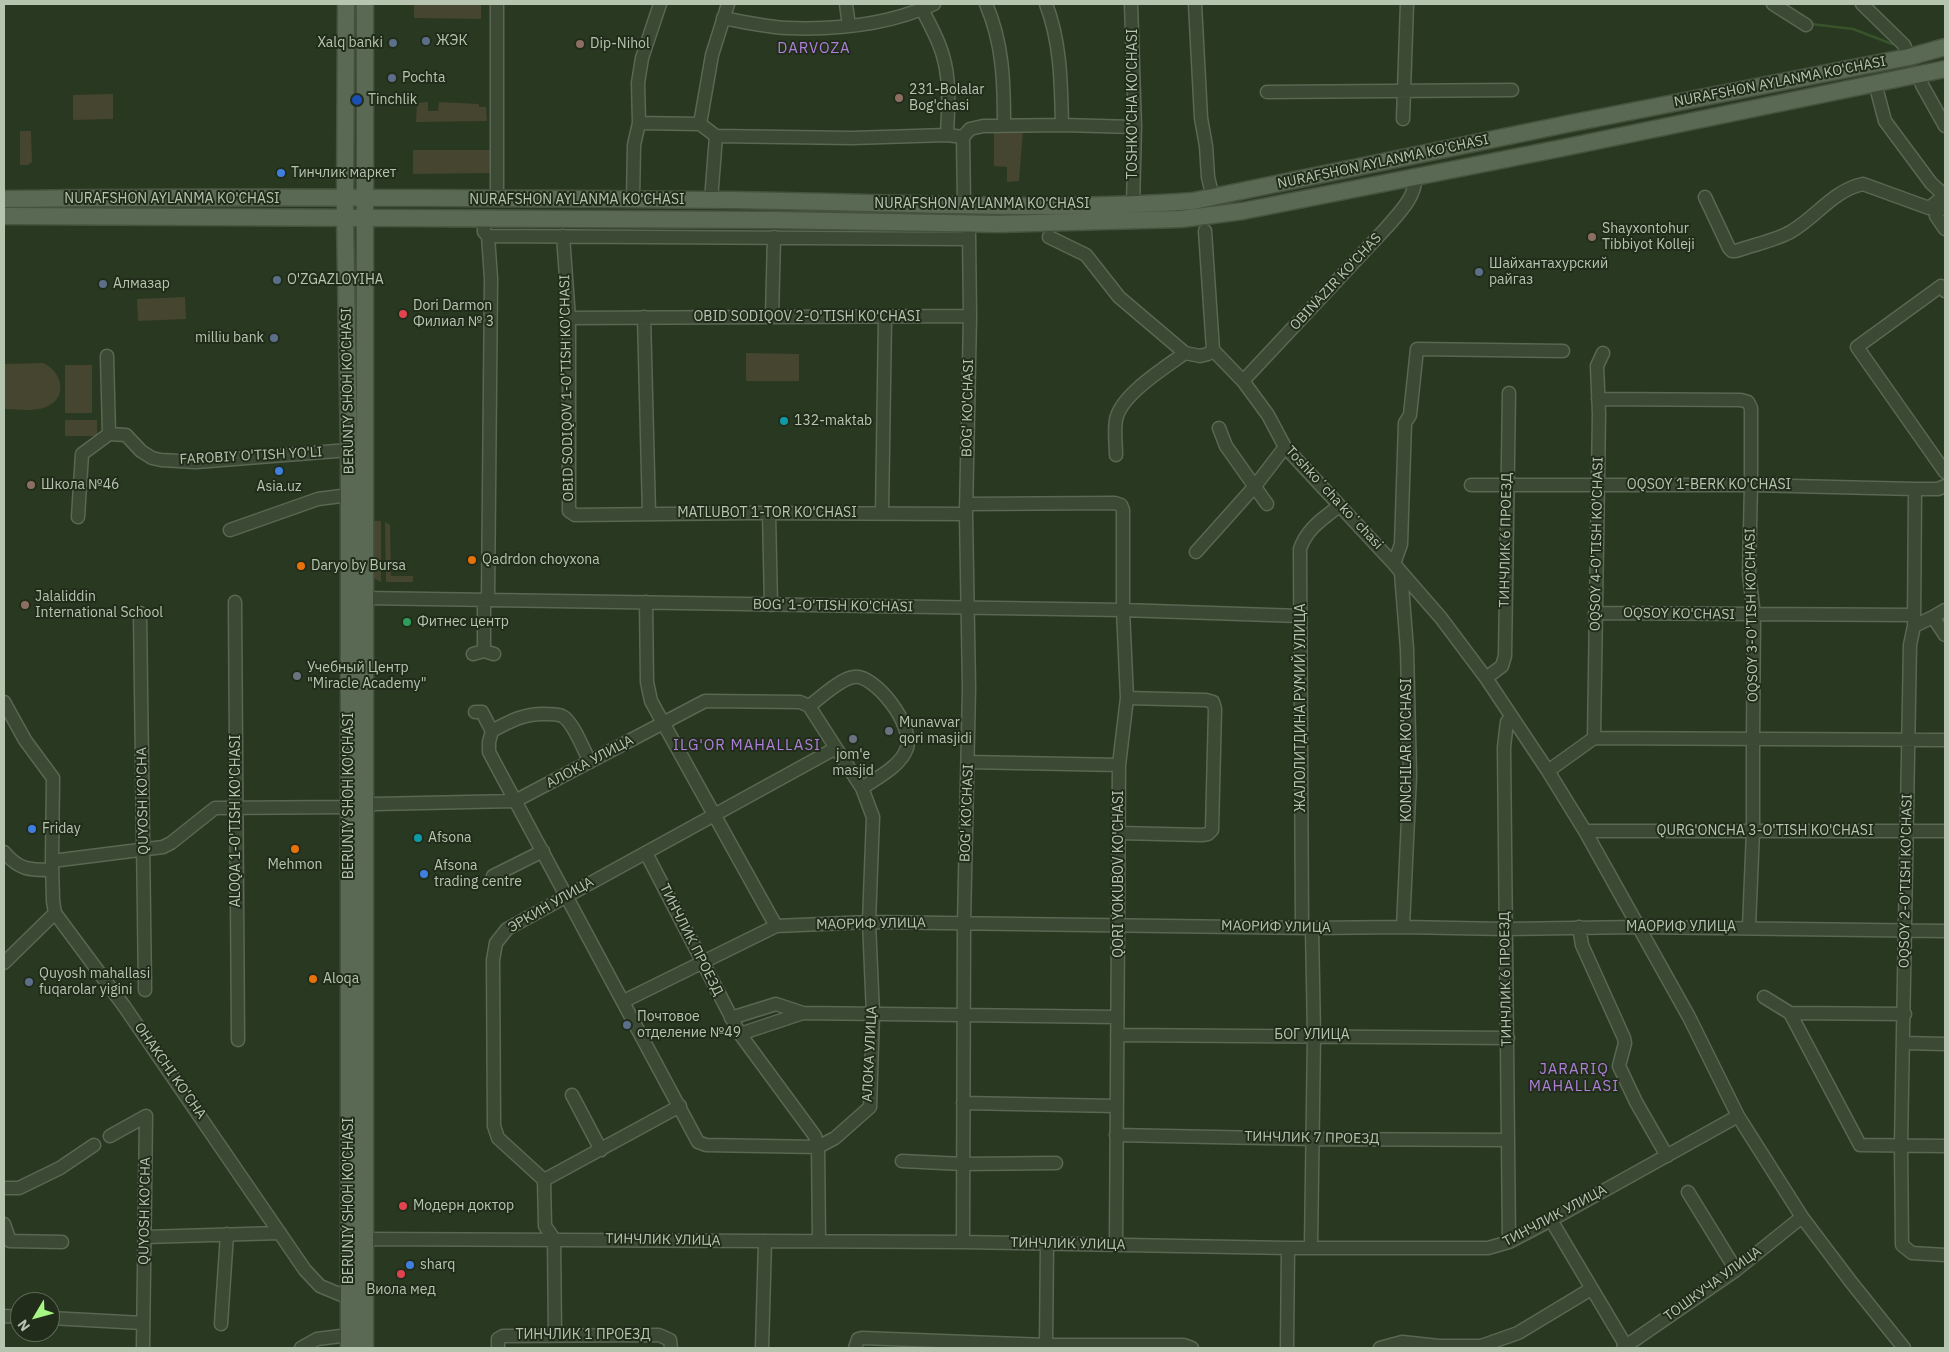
<!DOCTYPE html>
<html>
<head>
<meta charset="utf-8">
<style>
  body { margin:0 }
  #map { position:relative; width:1949px; height:1352px; overflow:hidden; background:#293821; font-family:"IBM Plex Sans",sans-serif }
  canvas { display:block }
  .frame { position:absolute; inset:0; border:5px solid #b6c5b0; pointer-events:none }
  .north { position:absolute; left:10px; top:1292px; width:50px; height:50px; box-sizing:border-box; background:#212d1a; border:1px solid #5d6a56; border-radius:50%; rotate:233deg; font-size:14px; font-weight:700; line-height:20px; text-align:center; color:#b6c5b0 }
  .north::after { content:''; display:block; margin:auto; width:18px; height:22px; background:#a7f584; clip-path:polygon(50% 0,100% 100%,50% 72%,0 100%) }
</style>
</head>
<body>
<div id="map">
<canvas width="1949" height="1352"></canvas>
<div class="frame"></div>
<div class="north">N</div>
</div>
<script>
const c = document.querySelector('canvas').getContext('2d');
c.lineJoin = 'round';
function fillPath(path, color) { c.fillStyle = color; c.fill(path, 'evenodd'); }
function trace(path, color, width, dash) { c.strokeStyle = color; c.lineWidth = width; c.lineCap = dash ? 'butt' : 'round'; c.setLineDash(dash || []); c.stroke(path); }
function drawText(font, color, halo, rows, align = 'center') {
  c.font = font + ' "IBM Plex Sans",sans-serif'; c.lineWidth = 4; c.setLineDash([]); c.textBaseline = 'middle'; c.strokeStyle = halo; c.fillStyle = color; for (const [text, x, y, turn = 0] of rows) {
    c.save(); c.translate(x, y); c.rotate((+turn || 0) * Math.PI / 180); c.textAlign = isNaN(turn) ? turn : align; if (halo) c.strokeText(text, 0, 0); c.fillText(text, 0, 0); c.restore();
  }
}
fillPath(new Path2D(`
  M 414,4 L 481,4 L 481,19 L 414,18 Z
  M 113,94 L 113,119 L 73,120 L 73,95 Z
  M 428,102 L 428,111 L 438,111 L 439,102 L 479,104 L 479,107 L 486,107 L 487,121 L 416,122 L 417,103 Z
  M 20,131 L 31,131 L 32,162 L 28,165 L 20,165 Z
  M 1023,131 L 1019,181 L 1007,182 L 1007,167 L 994,166 L 994,132 Z
  M 413,150 L 490,150 L 491,173 L 413,174 Z
  M 185,297 L 186,319 L 138,321 L 137,299 Z
  M 746,353 L 799,354 L 799,381 L 746,381 Z
  M 43,363 C 62,371 69,398 46,407 C 35,412 16,409 4,409 L 4,364 Z
  M 65,365 L 92,365 L 92,413 L 65,413 Z
  M 65,420 L 97,420 L 97,436 L 65,436 Z
  M 373,521 L 381,521 L 381,582 L 373,578 Z
  M 385,522 L 390,525 L 391,576 L 413,576 L 413,582 L 386,582 Z`), '#46452f');
trace(new Path2D(`
  M 1811,24 L 1853,29 L 1892,44`), '#38532b', 2.5);
const minor = new Path2D(`
  M 497,4 L 497,199
  M 846,4 L 849,26
  M 986,4 C 1003,43 1004,82 1004,125
  M 1046,4 C 1061,43 1061,84 1062,125
  M 1131,4 L 1135,127 L 1133,204
  M 1195,4 L 1201,118 L 1206,146 L 1208,177 L 1213,198
  M 1773,4 L 1806,25
  M 1862,4 L 1904,45 L 1909,57
  M 922,9 C 931,27 941,44 945,64 C 950,86 948,112 947,135 L 963,137 L 964,205
  M 723,18 C 744,22 766,27 787,28 C 837,30 888,25 934,4
  M 1919,74 L 1922,85 L 1945,126
  M 1875,83 L 1885,121 L 1931,183 L 1945,196
  M 1267,92 L 1512,90
  M 1403,119 L 1407,4
  M 639,123 L 700,124 L 716,136 L 852,138 L 947,135
  M 700,124 L 712,55 L 728,4
  M 963,137 L 970,129 L 983,126 L 1062,125 L 1135,127
  M 1705,197 L 1729,248 L 1732,251 L 1736,251 C 1752,245 1778,240 1792,231 C 1816,217 1834,190 1863,184 L 1929,208 L 1945,195
  M 633,200 L 634,145 L 639,123 L 638,83 L 642,58 L 660,4
  M 711,200 L 716,136
  M 1945,205 L 1938,212 L 1936,216 L 1945,229
  M 484,218 L 484,232 L 488,236 L 491,279 L 488,599
  M 1205,231 L 1213,350 L 1243,381 L 1268,415 L 1285,447 L 1394,564 L 1441,618 L 1486,678 L 1548,771 L 1585,831 L 1689,1017 L 1738,1116 L 1802,1217 L 1851,1282 L 1904,1348
  M 488,236 L 969,239
  M 563,236 L 569,318 L 569,511 L 575,515 L 751,513 L 966,514
  M 1049,237 L 1086,255 L 1119,297 L 1185,353 L 1200,356 L 1208,354 L 1213,350
  M 1945,291 L 1941,286 L 1857,347 L 1945,472
  M 644,317 L 649,513
  M 772,317 L 774,237
  M 569,318 L 970,316
  M 107,356 L 109,434
  M 1243,381 L 1387,227 C 1399,213 1417,196 1415,176
  M 1598,399 L 1741,400 L 1748,402 L 1751,408 L 1751,485 L 1749,574 L 1754,615 L 1753,739 L 1753,831 L 1749,927
  M 1219,428 L 1226,446 L 1267,504
  M 1116,455 C 1116,444 1114,431 1116,420 C 1120,395 1166,367 1185,353
  M 1471,485 L 1751,485 L 1915,489 L 1938,489 L 1945,486
  M 1915,489 L 1914,626 L 1910,645 L 1901,1145 L 1902,1245 L 1912,1253 L 1945,1255
  M 966,504 L 1115,503 L 1121,505 L 1123,510 L 1123,610 L 1127,698 L 1119,765 L 1116,1244
  M 769,513 L 771,605
  M 882,514 L 885,317
  M 78,517 L 82,454 L 109,434 L 126,435 L 141,451 L 152,458 L 161,460 L 196,462 L 349,450
  M 230,530 L 318,499 L 349,495
  M 1196,552 L 1255,486 L 1285,447
  M 1394,564 L 1401,544 L 1405,423 L 1410,415 L 1417,349 L 1563,351
  M 1401,573 L 1407,649 L 1410,776 L 1403,927
  M 484,599 L 484,651
  M 235,602 L 238,1040
  M 646,602 L 647,682 L 651,701 L 776,926
  M 360,604 L 365,598 L 1123,610 L 1300,616
  M 140,613 L 145,990
  M 1595,613 L 1913,615
  M 1933,617 L 1945,635
  M 1914,626 L 1933,617 L 1945,610
  M 473,654 L 484,651 L 494,654
  M 1486,678 L 1502,666 L 1505,656 L 1509,393
  M 4,702 L 25,740 L 53,778 L 52,861 L 53,901 L 55,913 L 124,1006 L 305,1270 L 320,1286 L 349,1298
  M 809,706 C 819,699 841,678 854,677 C 875,674 914,725 907,748 C 901,766 877,778 862,788
  M 475,712 L 482,712 L 492,731
  M 1594,738 L 1599,414 L 1597,366 L 1603,353
  M 1594,738 L 1945,740
  M 968,762 L 1119,765
  M 1548,771 L 1594,738
  M 1585,831 L 1945,831
  M 1119,833 L 1202,835 L 1208,834 L 1212,830 L 1215,709 L 1213,702 L 1206,700 L 1127,698
  M 4,852 C 19,870 29,870 52,870
  M 646,853 L 740,1034 L 815,1136 L 818,1147 L 819,1241
  M 52,861 L 163,847 L 171,843 L 215,808 L 349,807 L 375,804 L 515,801 L 705,701 L 800,702 L 809,706 L 836,748 L 862,788 L 873,817 L 869,922 L 873,1014 L 870,1107 L 835,1138 L 818,1147 L 706,1145 L 698,1142 L 489,752 L 489,742 L 492,731 C 510,721 525,713 546,714 C 551,714 558,714 562,716 C 573,721 584,751 590,762
  M 493,876 L 543,851
  M 1579,927 L 1582,945 L 1624,1038 L 1625,1043 L 1619,1066 L 1636,1102 L 1667,1156
  M 1302,928 L 1300,549 C 1307,528 1323,519 1339,506
  M 4,963 L 55,913
  M 1764,997 L 1790,1013 L 1905,1014
  M 624,1001 L 776,926 L 869,922 L 1312,928 L 1403,927 L 1505,929 L 1638,927 L 1945,931
  M 1790,1013 L 1860,1145 L 1945,1146
  M 731,1018 L 776,1004 L 803,1013
  M 740,1034 L 803,1013 L 1117,1017
  M 1117,1035 L 1508,1038
  M 1904,1043 L 1945,1044
  M 572,1095 L 601,1150
  M 963,1103 L 1116,1106
  M 1116,1135 L 1313,1139 L 1507,1140
  M 110,1136 L 146,1116 L 143,1348
  M 902,1161 L 963,1164 L 1056,1163
  M 544,1180 L 680,1106
  M 4,1188 L 19,1188 L 60,1168 L 94,1145
  M 1688,1192 L 1736,1270
  M 1551,1220 L 1626,1346
  M 4,1224 L 10,1241 L 62,1242
  M 145,1237 L 280,1233
  M 963,1242 L 964,923 L 969,688 L 966,514 L 970,316 L 969,234
  M 1509,1242 L 1504,747 L 1507,722 L 1511,717
  M 359,1245 L 365,1239 L 963,1242 L 1288,1248 L 1488,1248 L 1509,1242 L 1551,1220 L 1738,1116
  M 1311,1247 L 1314,1035 L 1312,928
  M 4,1316 L 20,1317
  M 50,1318 L 143,1323
  M 221,1324 L 227,1234
  M 555,1335 L 554,1239 L 545,1226 L 544,1180 L 498,1138 L 494,1126 L 493,960 L 496,943 L 507,929 L 836,748
  M 1046,1345 L 1047,1244
  M 301,1348 L 317,1339 L 349,1335
  M 498,1348 L 498,1339 L 503,1336 L 659,1335 L 670,1340 L 671,1348
  M 762,1348 L 765,1241
  M 855,1348 L 858,1339 L 862,1338 L 1046,1345 L 1184,1345 L 1192,1348
  M 1287,1348 L 1288,1248
  M 1380,1348 L 1402,1342 L 1439,1346 L 1481,1346 L 1518,1333 L 1591,1289
  M 1623,1348 L 1736,1270 L 1802,1217`);
const major = new Path2D(`
  M 346,4 L 345,217 L 349,450 L 349,1348
  M 4,199 C 247,196 490,198 733,200 C 886,202 1040,212 1193,201 L 1567,124 L 1909,57 L 1945,47
  M 4,216 L 774,220 L 998,224 L 1181,219 L 1243,211 L 1562,148 L 1945,69
  M 365,1348 L 365,4`);
trace(minor, '#596753', 15);
trace(major, '#45523e', 19);
trace(minor, '#3c4935', 12);
trace(major, '#5a6953', 16);
for (const [x, y, r, color] of [
  [426,41,5,"#5c6f8a"],
  [393,43,5,"#5c6f8a"],
  [580,44,5,"#8d6e63"],
  [392,78,5,"#5c6f8a"],
  [899,98,5,"#8d6e63"],
  [357,100,6,"#1a4fb4"],
  [281,173,5,"#3f7fe0"],
  [1592,237,5,"#8d6e63"],
  [1479,272,5,"#5c6f8a"],
  [277,280,5,"#5c6f8a"],
  [103,284,5,"#5c6f8a"],
  [403,314,5,"#e0444e"],
  [274,338,5,"#5c6f8a"],
  [784,421,5,"#0f9aa8"],
  [279,471,5,"#3f7fe0"],
  [31,485,5,"#8d6e63"],
  [472,560,5,"#e8710a"],
  [301,566,5,"#e8710a"],
  [25,605,5,"#8d6e63"],
  [407,622,5,"#2e9e5b"],
  [297,676,5,"#6b7280"],
  [889,731,5,"#6b7280"],
  [853,739,5,"#6b7280"],
  [32,829,5,"#3f7fe0"],
  [418,838,5,"#0f9aa8"],
  [295,849,5,"#e8710a"],
  [424,874,5,"#3f7fe0"],
  [313,979,5,"#e8710a"],
  [29,982,5,"#5c6f8a"],
  [627,1025,5,"#5c6f8a"],
  [403,1206,5,"#e0444e"],
  [410,1265,5,"#3f7fe0"],
  [401,1274,5,"#e0444e"]
]) { const dot = new Path2D(); dot.arc(x, y, r, 0, 2 * Math.PI); c.fillStyle = color; c.fill(dot); trace(dot, '#212d1a', 2); }
drawText('14px', '#b6c5b0', '#212d1a', [
  ["ЖЭК",436,41],
  ["Xalq banki",383,43,"right"],
  ["Dip-Nihol",590,44],
  ["Pochta",402,78],
  ["231-Bolalar",909,90],
  ["Bog'chasi",909,106],
  ["Tinchlik",368,100],
  ["Тинчлик маркет",291,173],
  ["Shayxontohur",1602,229],
  ["Tibbiyot Kolleji",1602,245],
  ["Шайхантахурский",1489,264],
  ["райгаз",1489,280],
  ["O'ZGAZLOYIHA",287,280],
  ["Алмазар",113,284],
  ["Dori Darmon",413,306],
  ["Филиал № 3",413,322],
  ["milliu bank",264,338,"right"],
  ["132-maktab",794,421],
  ["Школа №46",41,485],
  ["Asia.uz",279,487,"center"],
  ["Qadrdon choyxona",482,560],
  ["Daryo by Bursa",311,566],
  ["Jalaliddin",35,597],
  ["International School",35,613],
  ["Фитнес центр",417,622],
  ["Учебный Центр",307,668],
  ["\"Miracle Academy\"",307,684],
  ["Munavvar",899,723],
  ["qori masjidi",899,739],
  ["jom'e",853,755,"center"],
  ["masjid",853,771,"center"],
  ["Friday",42,829],
  ["Afsona",428,838],
  ["Mehmon",295,865,"center"],
  ["Afsona",434,866],
  ["trading centre",434,882],
  ["Quyosh mahallasi",39,974],
  ["fuqarolar yigini",39,990],
  ["Aloqa",323,979],
  ["Почтовое",637,1017],
  ["отделение №49",637,1033],
  ["Модерн доктор",413,1206],
  ["sharq",420,1265],
  ["Виола мед",401,1290,"center"]
], 'left');
drawText('14px', '#b6c5b0', '#212d1a', [
  ["NURAFSHON AYLANMA KO'CHASI",1780,82,-11],
  ["TOSHKO'CHA KO'CHASI",1133,104,-90],
  ["NURAFSHON AYLANMA KO'CHASI",1383,162,-12],
  ["NURAFSHON AYLANMA KO'CHASI",172,199],
  ["NURAFSHON AYLANMA KO'CHASI",577,200],
  ["NURAFSHON AYLANMA KO'CHASI",982,204],
  ["OBINAZIR KO'CHAS",1336,282,-47],
  ["OBID SODIQOV 2-O'TISH KO'CHASI",807,317],
  ["OBID SODIQOV 1-O'TISH KO'CHASI",567,388,-91],
  ["BERUNIY SHOH KO'CHASI",348,391,-91],
  ["BOG' KO'CHASI",968,408,-89],
  ["FAROBIY O'TISH YO'LI",251,456,-3],
  ["OQSOY 1-BERK KO'CHASI",1709,485],
  ["Toshkoʻcha koʻchasi",1334,498,47],
  ["MATLUBOT 1-TOR KO'CHASI",767,513],
  ["ТИНЧЛИК 6 ПРОЕЗД",1506,540,-89],
  ["OQSOY 4-O'TISH KO'CHASI",1597,544,-89],
  ["BOG' 1-O'TISH KO'CHASI",833,606,1],
  ["OQSOY KO'CHASI",1679,614,1],
  ["OQSOY 3-O'TISH KO'CHASI",1752,615,-91],
  ["ЖАЛОЛИТДИНА РУМИЙ УЛИЦА",1301,708,-90],
  ["KONCHILAR KO'CHASI",1407,750,-90],
  ["АЛОКА УЛИЦА",590,762,-28],
  ["BERUNIY SHOH KO'CHASI",349,796,-90],
  ["QUYOSH KO'CHA",143,801,-91],
  ["BOG' KO'CHASI",967,813,-88],
  ["ALOQA 1-O'TISH KO'CHASI",236,821,-90],
  ["QURG'ONCHA 3-O'TISH KO'CHASI",1765,831],
  ["QORI YOKUBOV KO'CHASI",1119,874,-90],
  ["OQSOY 2-O'TISH KO'CHASI",1906,881,-89],
  ["ЭРКИН УЛИЦА",551,905,-30],
  ["МАОРИФ УЛИЦА",871,924,-1],
  ["МАОРИФ УЛИЦА",1276,927,1],
  ["МАОРИФ УЛИЦА",1681,927],
  ["ТИНЧЛИК ПРОЕЗД",691,940,63],
  ["ТИНЧЛИК 6 ПРОЕЗД",1506,979,-91],
  ["БОГ УЛИЦА",1312,1035],
  ["АЛОКА УЛИЦА",870,1054,-87],
  ["OHAKCHI KO'CHA",170,1071,55],
  ["ТИНЧЛИК 7 ПРОЕЗД",1312,1138,1],
  ["BERUNIY SHOH KO'CHASI",349,1201,-90],
  ["QUYOSH KO'CHA",145,1211,-89],
  ["ТИНЧЛИК УЛИЦА",1555,1216,-28],
  ["ТИНЧЛИК УЛИЦА",663,1240,1],
  ["ТИНЧЛИК УЛИЦА",1068,1244,1],
  ["ТОШКУЧА УЛИЦА",1713,1284,-36],
  ["ТИНЧЛИК 1 ПРОЕЗД",583,1335]
]);
c.letterSpacing = '1px';
drawText('15px', '#ae7fda', '#212d1a', [
  ["DARVOZA",814,49],
  ["ILG'OR MAHALLASI",747,746],
  ["JARARIQ",1574,1070],
  ["MAHALLASI",1574,1087]
]);
c.letterSpacing = '0px';
</script>
</body>
</html>
